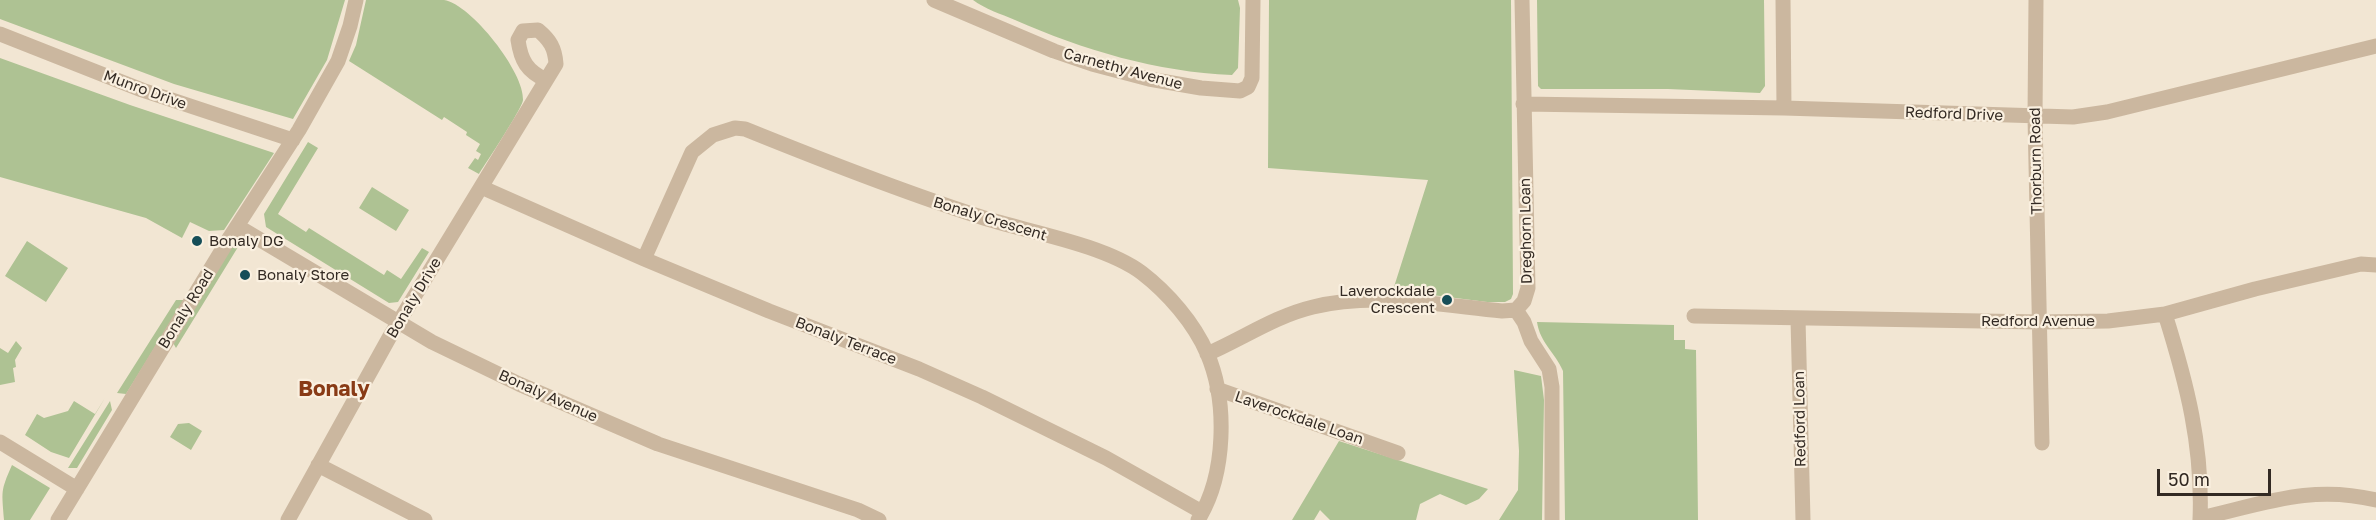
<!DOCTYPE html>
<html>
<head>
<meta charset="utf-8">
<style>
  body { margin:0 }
  #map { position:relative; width:2376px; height:520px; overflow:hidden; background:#f2e6d3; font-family:"Golos Text",sans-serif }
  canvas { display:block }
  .scale { position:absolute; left:2157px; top:469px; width:114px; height:27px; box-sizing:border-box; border:3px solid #332a23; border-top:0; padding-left:8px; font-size:18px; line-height:21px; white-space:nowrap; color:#332a23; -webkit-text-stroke:4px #faf0e0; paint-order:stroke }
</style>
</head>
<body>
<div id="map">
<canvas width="2376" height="520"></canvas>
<div class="scale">50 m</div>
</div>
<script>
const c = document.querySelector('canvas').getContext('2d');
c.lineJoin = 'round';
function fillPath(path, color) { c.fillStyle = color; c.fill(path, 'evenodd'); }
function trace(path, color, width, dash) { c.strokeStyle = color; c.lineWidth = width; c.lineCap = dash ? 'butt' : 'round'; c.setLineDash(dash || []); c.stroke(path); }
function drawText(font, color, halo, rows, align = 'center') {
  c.font = font + ' "Golos Text",sans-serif'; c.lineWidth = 4.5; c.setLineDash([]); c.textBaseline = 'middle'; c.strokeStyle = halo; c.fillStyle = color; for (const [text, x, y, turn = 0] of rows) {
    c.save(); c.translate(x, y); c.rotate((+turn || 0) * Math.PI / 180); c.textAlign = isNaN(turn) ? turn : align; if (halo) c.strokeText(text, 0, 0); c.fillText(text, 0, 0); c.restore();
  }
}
fillPath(new Path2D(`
  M 0,0 L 345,0 L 327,60 L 293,119 L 174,84 L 0,19 Z
  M 366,0 C 390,0 420,0 444,0 C 471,4 525,73 523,100 C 522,109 486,163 479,174 L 468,168 L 475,158 L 478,160 L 481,154 L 476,151 L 480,144 L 466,135 L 467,132 L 444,117 L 442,120 L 349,61 L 356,45 Z
  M 973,0 L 1238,0 L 1240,8 L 1238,68 L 1232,75 C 1157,72 1083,50 1015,20 C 1001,14 985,9 973,0 Z
  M 1269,0 L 1511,0 L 1513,294 L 1511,299 L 1505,302 L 1487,302 L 1393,290 L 1428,180 L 1268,168 Z
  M 1537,0 L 1764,0 L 1765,86 L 1760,93 L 1668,89 L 1541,89 L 1538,86 Z
  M 0,58 L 130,105 L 274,153 L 224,230 L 209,231 L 190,222 L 182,238 L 146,218 L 0,177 Z
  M 308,142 L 318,148 L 278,214 L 306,232 L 309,228 L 384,275 L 387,270 L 401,279 L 422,248 L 429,252 L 398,302 L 389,303 L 266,227 L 264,214 Z
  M 372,187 L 409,210 L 396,231 L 359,208 Z
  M 237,240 L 238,247 L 176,348 L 172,341 L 232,242 Z
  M 27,241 L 68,268 L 46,302 L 5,276 Z
  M 176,300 L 184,300 L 126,394 L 117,393 Z
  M 1537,322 L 1674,325 L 1674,340 L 1685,340 L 1685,349 L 1696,350 L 1698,520 L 1565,520 L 1563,371 C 1555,352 1540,343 1537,322 Z
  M 16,341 L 22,348 L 15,360 L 16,367 L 13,368 L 15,382 L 0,385 L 0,348 L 8,353 Z
  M 1514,370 L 1541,376 L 1544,400 L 1542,520 L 1499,520 L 1518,490 L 1519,451 Z
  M 105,398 L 69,458 L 51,452 L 25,435 L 37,414 L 44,418 L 68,411 L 74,401 L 95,414 Z
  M 110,401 L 112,410 L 77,468 L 68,468 Z
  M 189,423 L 202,431 L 191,450 L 170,437 L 178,424 Z
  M 1339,441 L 1488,489 L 1479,499 L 1466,505 L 1440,494 L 1420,504 L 1416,520 L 1330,520 L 1320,510 L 1314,520 L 1292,520 Z
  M 12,465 L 50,488 L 30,520 L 4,520 C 2,491 0,492 12,465 Z`), '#aec293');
trace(new Path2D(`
  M 934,0 L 1054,51 L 1092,64 L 1149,79 L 1201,88 L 1240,91 L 1248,87 L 1252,78 L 1253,0
  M 1783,0 L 1784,108
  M 2036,0 L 2035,117 L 2042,443
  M 0,34 L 142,90 L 293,140
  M 1523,104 L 1784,108 L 2073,117 L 2107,112 L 2376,46
  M 481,187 L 644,259 L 769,311 L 919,369 L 982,397 L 1106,458 L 1202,512
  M 237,226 L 432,342 L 519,384 L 658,444 L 858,510 L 879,520
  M 644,259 L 692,152 L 713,135 L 735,128 L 745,129 C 824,161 903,192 984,218 C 1029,232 1105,245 1142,273 C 1168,293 1194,323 1207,353 C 1228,402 1226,475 1198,520
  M 1516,310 L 1524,301 L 1528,288 L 1522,0
  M 1516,310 L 1524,322 L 1531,341 L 1549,369 L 1552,387 L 1552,520
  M 2165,314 C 2187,384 2203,446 2200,520
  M 1694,316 L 2040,322 L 2108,321 L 2165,314 L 2255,289 L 2361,264 L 2376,265
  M 1798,319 L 1803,520
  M 1207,354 C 1242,339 1275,316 1313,307 C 1374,292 1440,305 1502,311 L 1516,310
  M 1217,389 L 1398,453
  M 0,442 L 77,489
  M 318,465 L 425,520
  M 2200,518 C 2263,504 2311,484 2376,500
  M 58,520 L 230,237 L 299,130 L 338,61 L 350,26 L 356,0
  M 288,520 L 389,338 L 556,64 C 555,48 550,40 538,30 L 523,31 L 518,40 C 521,61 527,71 546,80`), '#cbb79f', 15);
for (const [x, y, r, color] of [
  [197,241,6,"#164e58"],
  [245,275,6,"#164e58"],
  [1447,300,6,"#164e58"]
]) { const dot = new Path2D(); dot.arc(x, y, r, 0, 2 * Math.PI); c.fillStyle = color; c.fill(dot); trace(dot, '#faf0e0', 2); }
drawText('15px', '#332a23', '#faf0e0', [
  ["Carnethy Avenue",1123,69,15],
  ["Munro Drive",145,90,20],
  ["Redford Drive",1954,114,2],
  ["Thorburn Road",2036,161,-91],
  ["Bonaly Crescent",990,219,17],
  ["Dreghorn Loan",1526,231,-91],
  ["Bonaly Drive",414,298,-59],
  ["Bonaly Road",186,309,-58],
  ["Redford Avenue",2038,321],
  ["Bonaly Terrace",846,341,21],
  ["Bonaly Avenue",548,396,24],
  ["Laverockdale Loan",1299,418,19],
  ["Redford Loan",1800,419,-91]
]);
drawText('15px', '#332a23', '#faf0e0', [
  ["Bonaly DG",209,241],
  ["Bonaly Store",257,275],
  ["Laverockdale",1435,291,"right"],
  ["Crescent",1435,308,"right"]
], 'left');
drawText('bold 21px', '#893b16', '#faf0e0', [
  ["Bonaly",334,389]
]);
</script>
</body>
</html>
